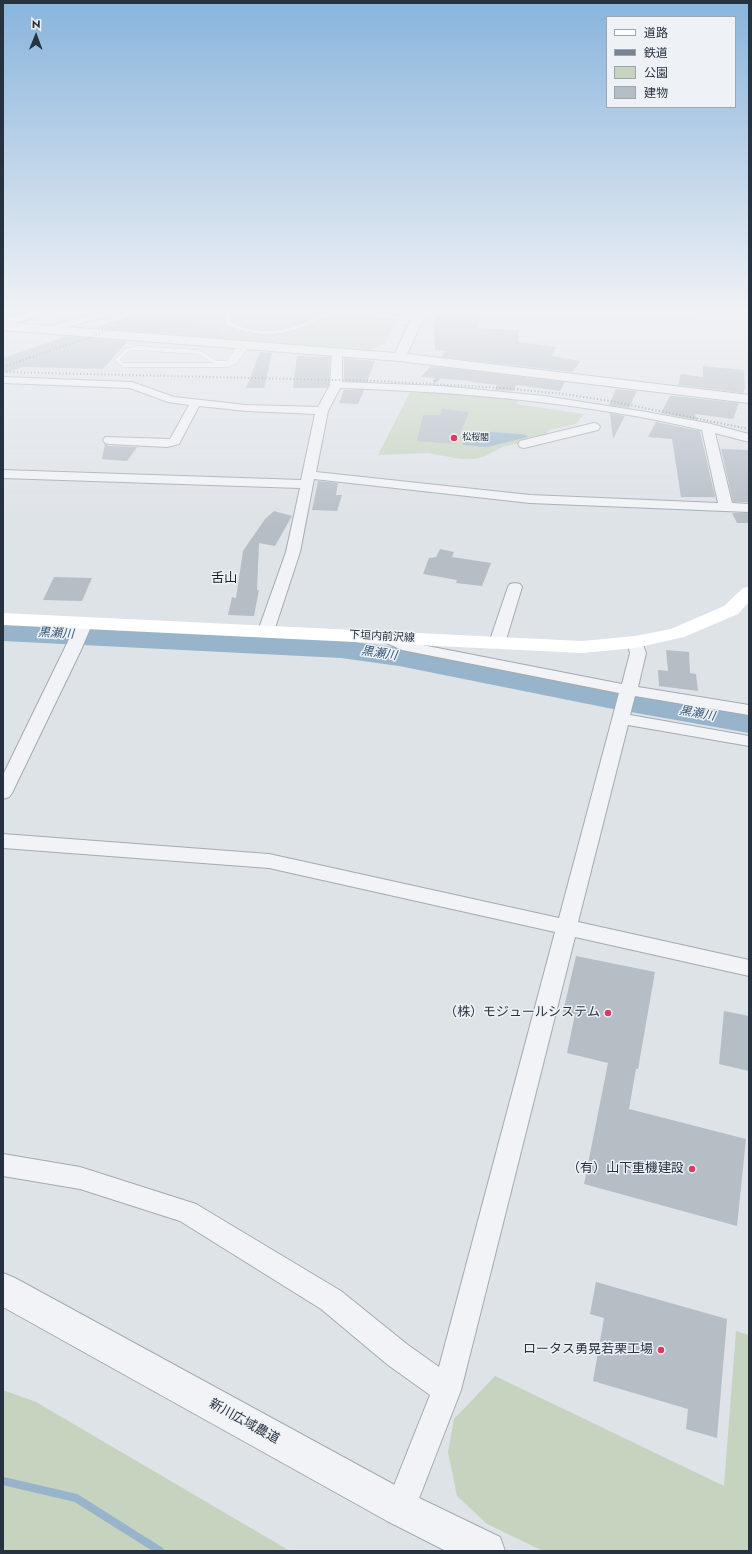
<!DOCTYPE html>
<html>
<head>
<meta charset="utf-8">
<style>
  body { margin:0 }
  #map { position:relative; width:752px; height:1554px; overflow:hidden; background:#dee3e8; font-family:Jost,"Noto Sans JP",sans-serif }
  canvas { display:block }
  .frame { position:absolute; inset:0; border:4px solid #273240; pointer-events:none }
  .legend { position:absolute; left:606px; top:16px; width:130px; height:92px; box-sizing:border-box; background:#eef2f6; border:1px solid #9ea5ad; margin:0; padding:5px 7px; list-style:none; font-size:12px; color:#273240 }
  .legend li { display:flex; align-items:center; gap:8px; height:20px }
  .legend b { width:20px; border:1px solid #9ea5ad }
  .north { position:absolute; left:16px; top:16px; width:40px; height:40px; -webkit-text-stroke:3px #eef2f6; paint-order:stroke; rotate:1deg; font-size:11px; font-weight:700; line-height:16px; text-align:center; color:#273240 }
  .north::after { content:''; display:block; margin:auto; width:14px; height:18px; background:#273240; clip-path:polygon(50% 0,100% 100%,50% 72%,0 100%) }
</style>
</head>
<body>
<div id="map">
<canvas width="752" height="1554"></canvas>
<div class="frame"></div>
<ul class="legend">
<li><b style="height:5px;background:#fff"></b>道路</li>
<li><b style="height:5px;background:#778492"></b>鉄道</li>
<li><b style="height:11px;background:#c6d3bf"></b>公園</li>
<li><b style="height:11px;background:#b5bdc5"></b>建物</li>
</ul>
<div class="north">N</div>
</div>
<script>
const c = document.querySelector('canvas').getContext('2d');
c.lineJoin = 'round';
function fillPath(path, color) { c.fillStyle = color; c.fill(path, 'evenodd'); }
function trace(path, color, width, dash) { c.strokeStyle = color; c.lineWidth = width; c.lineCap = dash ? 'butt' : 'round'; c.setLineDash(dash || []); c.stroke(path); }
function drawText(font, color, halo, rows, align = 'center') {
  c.font = font + ' Jost,"Noto Sans JP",sans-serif'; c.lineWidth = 3; c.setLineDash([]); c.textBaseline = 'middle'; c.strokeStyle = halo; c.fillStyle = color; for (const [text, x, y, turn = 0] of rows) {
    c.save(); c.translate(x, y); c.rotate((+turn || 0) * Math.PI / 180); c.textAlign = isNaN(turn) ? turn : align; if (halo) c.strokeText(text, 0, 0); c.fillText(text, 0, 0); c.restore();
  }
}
fillPath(new Path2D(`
  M 203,309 L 403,309 L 385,344 L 364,352 L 197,339 L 205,329 L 184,319 Z
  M 410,392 L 474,395 L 519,399 L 516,404 L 584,414 L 576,424 L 549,430 L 545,435 L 530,440 L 503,447 L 483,457 L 473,459 L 460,459 L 428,453 L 378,455 Z
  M 736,1331 L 749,1335 L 749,1551 L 543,1551 L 487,1524 L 457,1496 L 448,1452 L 454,1419 L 495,1376 L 724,1486 Z
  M 3,1390 L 36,1402 L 290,1551 L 3,1551 Z`), '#c6d3bf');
fillPath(new Path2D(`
  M 490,432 L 522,434 L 526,435 L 528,437 L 487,447 L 463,445 L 463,443 L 480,440 Z`), '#98b4ca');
trace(new Path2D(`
  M 435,381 L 451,367`), '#98b4ca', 3.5);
trace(new Path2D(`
  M 3,1481 L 76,1498 L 160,1551`), '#98b4ca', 8);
fillPath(new Path2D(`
  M 3,623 L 341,640 L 399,648 L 608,690 L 749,713 L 749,733 L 608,708 L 399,666 L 341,658 L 3,641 Z`), '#98b4ca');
fillPath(new Path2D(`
  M 147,309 L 201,309 L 184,319 L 226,338 L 93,328 Z
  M 440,309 L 459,309 L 457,314 L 482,316 L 478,328 L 519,330 L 518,342 L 557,347 L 551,356 L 581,361 L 572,372 L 441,357 L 446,351 L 435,350 L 434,324 Z
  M 67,336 L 128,341 L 103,369 L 22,367 L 3,374 L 3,358 Z
  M 260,352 L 272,353 L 264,388 L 246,388 Z
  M 297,356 L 330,357 L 329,385 L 327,388 L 293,388 Z
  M 344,358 L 375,361 L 367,382 L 344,381 Z
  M 431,366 L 565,382 L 560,391 L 516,385 L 513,391 L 495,390 L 497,385 L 471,382 L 472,381 L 421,377 Z
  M 703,366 L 744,370 L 745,388 L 743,393 L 678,385 L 681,374 L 703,377 Z
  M 616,389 L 637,391 L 629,408 L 609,405 Z
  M 344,390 L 364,390 L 358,404 L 339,403 Z
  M 670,396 L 674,396 L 739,403 L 733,419 L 695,414 L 697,420 L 661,413 Z
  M 442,409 L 469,412 L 456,444 L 417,441 L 423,415 L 440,415 Z
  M 610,413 L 625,416 L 613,439 Z
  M 656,422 L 700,431 L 715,497 L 681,497 L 672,439 L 648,437 Z
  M 105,444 L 109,446 L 137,447 L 127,461 L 102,459 Z
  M 721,449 L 749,450 L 749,502 L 733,502 Z
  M 318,481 L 338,483 L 336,495 L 342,495 L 337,511 L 312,510 Z
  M 274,511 L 292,516 L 275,546 L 259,543 L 257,590 L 259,590 L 254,616 L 228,615 L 232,597 L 236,598 L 243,551 L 265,519 Z
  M 732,513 L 749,513 L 749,523 L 737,523 Z
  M 440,549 L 454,552 L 452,557 L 491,563 L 482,586 L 456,583 L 457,580 L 423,574 L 429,558 L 436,557 Z
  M 54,577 L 92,578 L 82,601 L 43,600 Z
  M 666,650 L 689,652 L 690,673 L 696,674 L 698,691 L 659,686 L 658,670 L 668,671 Z
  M 576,956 L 655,972 L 638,1069 L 636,1069 L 629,1109 L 746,1139 L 737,1226 L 584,1184 L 608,1063 L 567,1053 L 575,1014 L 563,1012 Z
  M 724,1011 L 749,1016 L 749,1071 L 719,1064 Z
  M 596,1282 L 727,1319 L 717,1438 L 686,1429 L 688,1409 L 593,1381 L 604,1318 L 590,1314 Z`), '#b5bdc5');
const service = new Path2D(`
  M 231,309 L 236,309 L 230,315 L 231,322 C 253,334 278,333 302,324 C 313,319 324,314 337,313 C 363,311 391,316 417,317 L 420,319 L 417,321 C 391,319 364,314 338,316 C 325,316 314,322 303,327 C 277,337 251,337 226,324 L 226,315 Z
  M 238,345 L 243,346 L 232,361 L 244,345 L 249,346 L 237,363 L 228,367 L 123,367 L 114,360 L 125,349 L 136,346 L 199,350 L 217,361 L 227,361 ZM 136,350 L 198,354 L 213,363 L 124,363 L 120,360 L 129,351 Z`);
const minor = new Path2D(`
  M 111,309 L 128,309 L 126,311 L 46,333 L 41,330 L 42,328 Z
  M 691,309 L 749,310 L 749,316 L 696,312 Z
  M 337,350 L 342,353 L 342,382 L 441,386 L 544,396 L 646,412 L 707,423 L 749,434 L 749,442 L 715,433 L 732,503 L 749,504 L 749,512 L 530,503 L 314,479 L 300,552 L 274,631 L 271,634 L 266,636 L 261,634 L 258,631 L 286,552 L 300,488 L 3,478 L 3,470 L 301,480 L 315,414 L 246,411 L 199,406 L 179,444 L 167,447 L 109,444 L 105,443 L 103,440 L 105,437 L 170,439 L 189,405 L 168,402 L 130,388 L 3,383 L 3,377 L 132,382 L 174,397 L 246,405 L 318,407 L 330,385 L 332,353 ZM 340,388 C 461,392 583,402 702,430 L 718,503 L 530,495 L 316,472 L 328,411 Z
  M 594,423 L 598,424 L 600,427 L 598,430 L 524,448 L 520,447 L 518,444 L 520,441 Z
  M 515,583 L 520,584 L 522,587 L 505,643 L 503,646 L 497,648 L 491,646 L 489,643 L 508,587 L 510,584 Z
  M 82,624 L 87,626 L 90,629 L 81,650 L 12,793 L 9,797 L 3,799 L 3,775 L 74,629 L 77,626 Z
  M 386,632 L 412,643 L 622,684 L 630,653 L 627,642 L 629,639 L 635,637 L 641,639 L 646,653 L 638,687 L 749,705 L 749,715 L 635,696 L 630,715 L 749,736 L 749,746 L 628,725 L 578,922 L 749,960 L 749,976 L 575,937 L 461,1390 L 411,1519 L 400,1523 L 389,1519 L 385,1508 L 430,1395 L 388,1365 L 321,1309 L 180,1221 L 80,1189 L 3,1176 L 3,1154 L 80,1167 L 196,1204 L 341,1291 L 408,1345 L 439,1367 L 555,932 L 269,868 L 3,848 L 3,834 L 269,854 L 559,918 L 619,693 L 402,650 L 380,640 L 378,637 L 380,634 Z`);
const tertiary = new Path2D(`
  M 416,309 L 428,309 L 407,354 L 749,395 L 749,403 L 399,361 L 3,330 L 3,322 L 395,353 Z
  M 3,1273 L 15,1278 L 413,1495 L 500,1537 L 505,1551 L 446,1551 L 387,1521 L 3,1307 Z`);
const motorway = new Path2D(`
  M 36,309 L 57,309 L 55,312 L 3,326 L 3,318 Z`);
trace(service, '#a3aab2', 1);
trace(minor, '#a3aab2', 2);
trace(tertiary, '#a3aab2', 2);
trace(motorway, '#85929f', 2);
fillPath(service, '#f1f3f6');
fillPath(minor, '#f1f3f6');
fillPath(tertiary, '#f1f3f6');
fillPath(new Path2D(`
  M 749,587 L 749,602 L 738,614 L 684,637 L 635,648 L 582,653 L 3,625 L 3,613 L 582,641 L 635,636 L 671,629 L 724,606 L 743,588 Z`), '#fff');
fillPath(motorway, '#fff');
trace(new Path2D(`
  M 3,367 L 171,309
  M 3,372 L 378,381 L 502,388 L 564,394 L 610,401 L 749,429`), '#778492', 2, [1, 2.5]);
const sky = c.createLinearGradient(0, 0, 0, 527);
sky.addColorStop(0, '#88b4dc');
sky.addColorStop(0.59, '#f0f2f5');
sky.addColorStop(1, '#f0f2f500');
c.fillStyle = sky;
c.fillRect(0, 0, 752, 527);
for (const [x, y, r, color] of [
  [454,438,4,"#d33e61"],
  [608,1013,4,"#d33e61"],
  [692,1169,4,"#d33e61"],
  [661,1350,4,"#d33e61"]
]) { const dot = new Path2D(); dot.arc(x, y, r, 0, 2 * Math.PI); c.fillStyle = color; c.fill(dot); trace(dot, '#eef2f6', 1.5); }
drawText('9px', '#273240', '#eef2f6', [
  ["松桜閣",462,438]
], 'left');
drawText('11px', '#273240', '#eef2f6', [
  ["下垣内前沢線",382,637,3]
]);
drawText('italic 12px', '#305475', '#eef2f6', [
  ["黒瀬川",56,634,3],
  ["黒瀬川",379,654,8],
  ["黒瀬川",697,714,10]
]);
drawText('13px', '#192330', '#eef2f6', [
  ["舌山",224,579]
]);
drawText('13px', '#273240', '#eef2f6', [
  ["（株）モジュールシステム",600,1013],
  ["（有）山下重機建設",684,1169],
  ["ロータス勇晃若栗工場",653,1350]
], 'right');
drawText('13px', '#273240', '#eef2f6', [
  ["新川広域農道",244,1422,29]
]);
</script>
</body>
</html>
